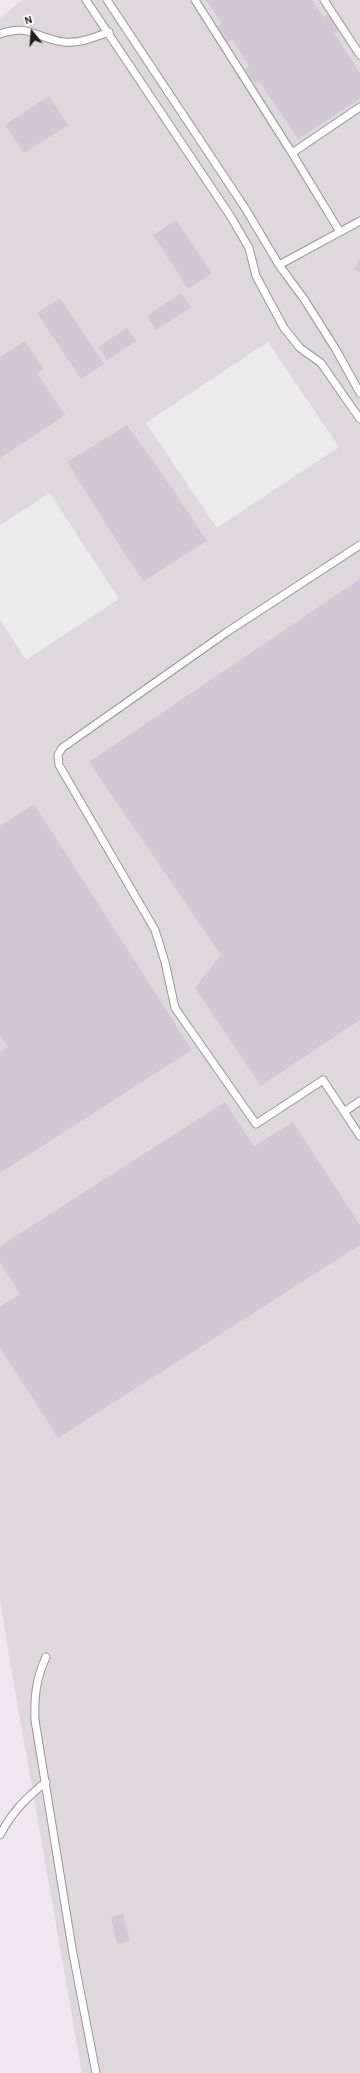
<!DOCTYPE html>
<html>
<head>
<meta charset="utf-8">
<style>
  body { margin:0 }
  #map { position:relative; width:360px; height:2073px; overflow:hidden; background:#efe6ef; font-family:"Alegreya Sans",sans-serif }
  canvas { display:block }
  .north { position:absolute; left:12px; top:12px; width:40px; height:40px; -webkit-text-stroke:3px #fff; paint-order:stroke; rotate:343deg; font-size:11px; font-weight:700; line-height:16px; text-align:center; color:#1f1f1f }
  .north::after { content:''; display:block; margin:auto; width:14px; height:18px; background:#1f1f1f; clip-path:polygon(50% 0,100% 100%,50% 72%,0 100%) }
</style>
</head>
<body>
<div id="map">
<canvas width="360" height="2073"></canvas>
<div class="north">N</div>
</div>
<script>
const c = document.querySelector('canvas').getContext('2d');
c.lineJoin = 'round';
function fillPath(path, color) { c.fillStyle = color; c.fill(path, 'evenodd'); }
function trace(path, color, width, dash) { c.strokeStyle = color; c.lineWidth = width; c.lineCap = dash ? 'butt' : 'round'; c.setLineDash(dash || []); c.stroke(path); }
fillPath(new Path2D(`
  M 22,0 L 360,0 L 360,2073 L 82,2073 L 9,1656 L 0,1599 L 0,18 Z`), '#ded8dd');
fillPath(new Path2D(`
  M 268,342 L 339,447 L 217,528 L 146,423 Z
  M 50,493 L 119,599 L 26,660 L 0,620 L 0,525 Z`), '#ebebeb');
fillPath(new Path2D(`
  M 206,0 L 312,0 L 324,17 L 328,14 L 339,30 L 334,33 L 360,73 L 360,99 L 298,139 L 259,81 L 255,84 L 245,69 L 249,66 L 232,39 L 226,43 L 217,28 L 222,24 Z
  M 49,96 L 68,125 L 24,153 L 5,125 Z
  M 176,220 L 212,273 L 188,289 L 153,235 Z
  M 360,259 L 360,273 L 354,269 Z
  M 181,293 L 191,307 L 156,330 L 147,316 Z
  M 60,298 L 104,364 L 81,379 L 37,313 Z
  M 127,328 L 136,341 L 107,360 L 98,347 Z
  M 25,341 L 44,369 L 37,373 L 65,415 L 0,458 L 0,357 Z
  M 127,425 L 166,479 L 207,541 L 144,581 L 124,553 L 67,462 Z
  M 360,579 L 360,1020 L 261,1086 L 195,988 L 221,955 L 89,762 Z
  M 34,804 L 192,1050 L 0,1173 L 0,1052 L 8,1047 L 0,1036 L 0,826 Z
  M 225,1102 L 254,1146 L 293,1122 L 360,1225 L 360,1245 L 58,1438 L 0,1348 L 0,1307 L 20,1294 L 0,1262 L 0,1246 Z
  M 123,1914 L 130,1941 L 117,1944 L 111,1917 Z`), '#d2c7d5');
const service = new Path2D(`
  M 86,0 L 231,217 L 249,248 L 256,276 L 284,328 L 300,348 L 321,363 L 360,419
  M 107,0 L 245,208 L 279,265 L 304,299 L 335,348 L 360,393
  M 195,0 L 292,153 L 340,232
  M 324,0 L 360,55
  M 0,34 C 30,23 36,39 64,42 C 79,44 95,37 109,32
  M 292,153 L 360,107
  M 279,265 L 360,221
  M 360,545 L 227,632 L 62,748 L 58,755 L 59,765 L 155,930 L 165,962 L 175,1008 L 256,1124 L 323,1080 L 360,1136
  M 344,1112 L 360,1101
  M 46,1657 C 36,1679 34,1697 35,1720 L 73,1954 L 96,2073
  M 0,1835 C 12,1812 26,1798 46,1782`);
trace(service, '#969696', 9);
trace(service, '#fff', 7);
</script>
</body>
</html>
